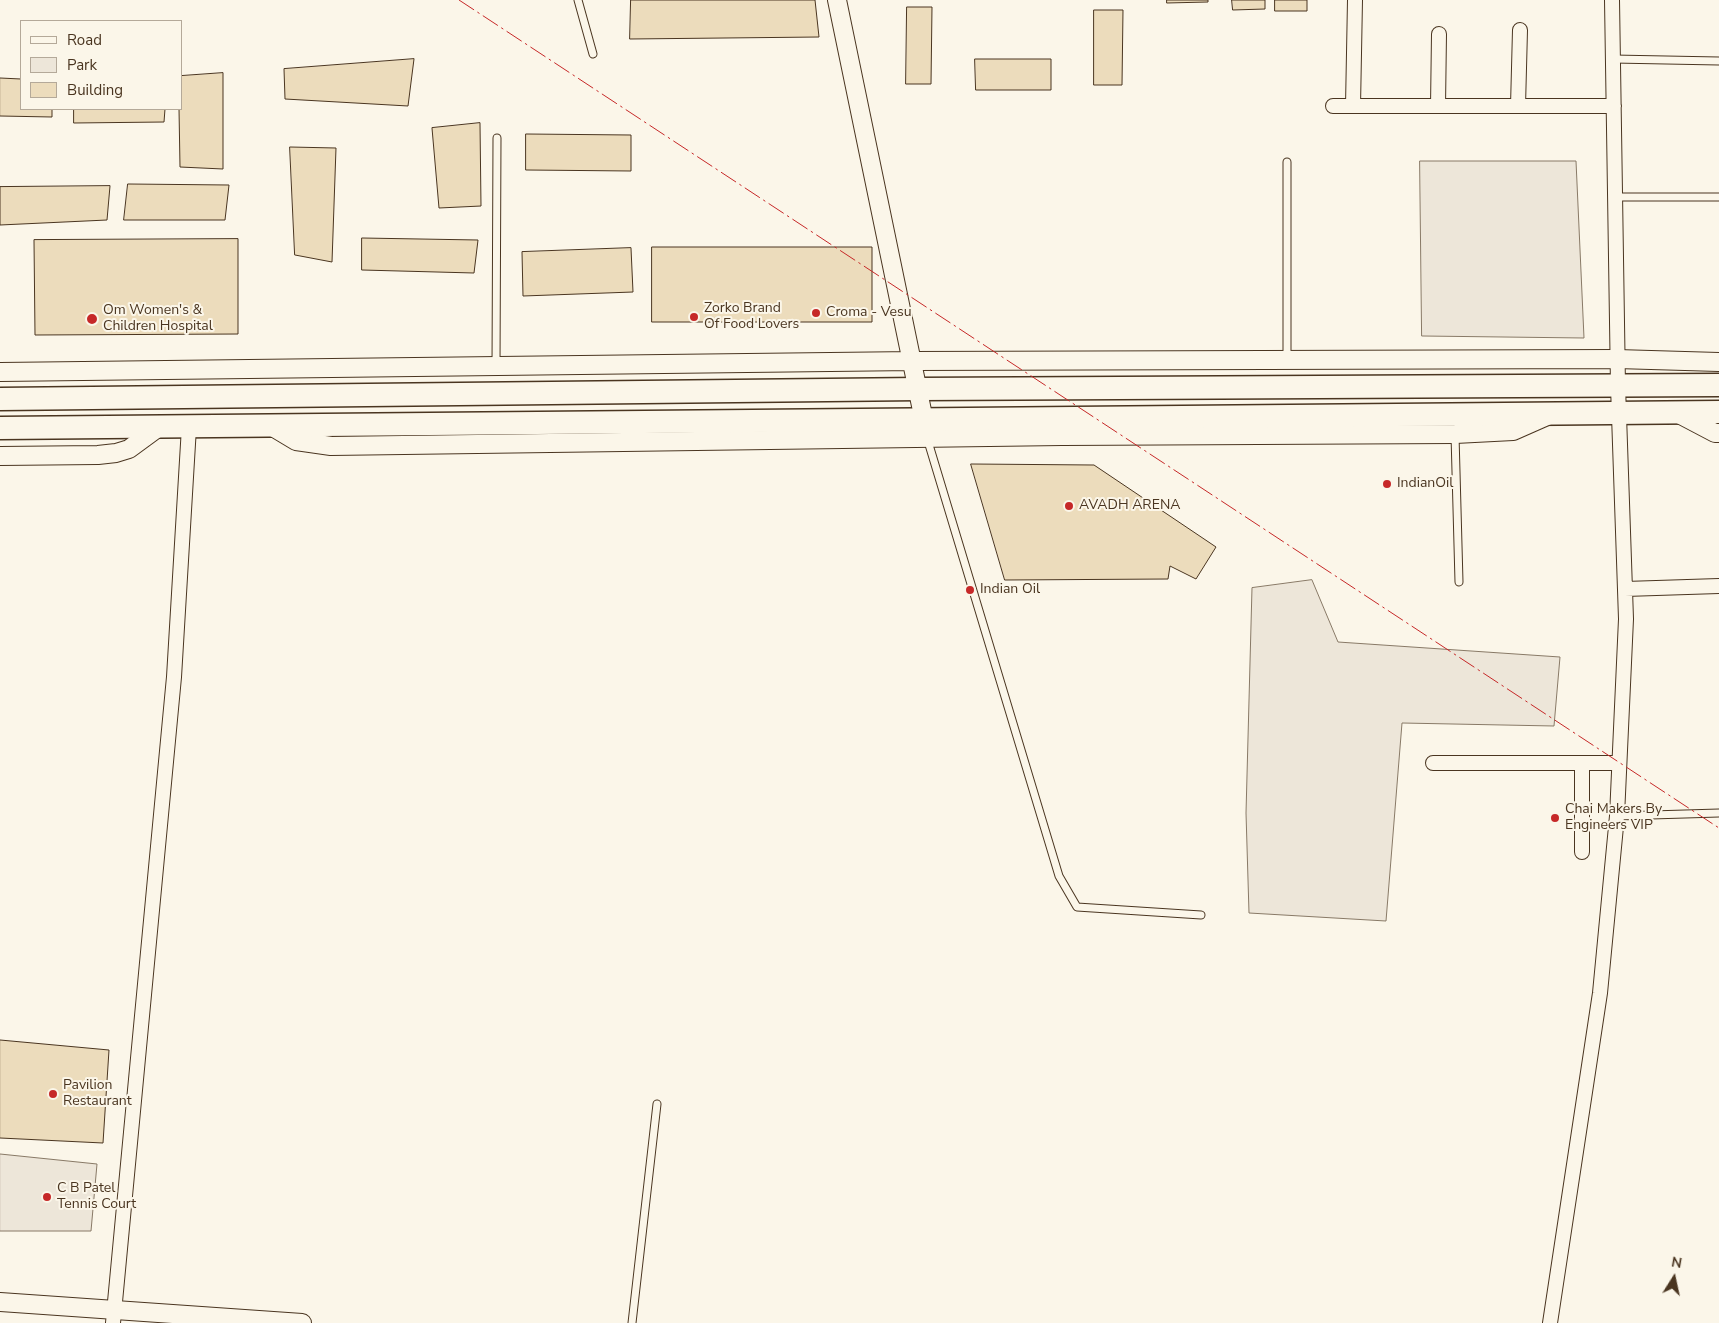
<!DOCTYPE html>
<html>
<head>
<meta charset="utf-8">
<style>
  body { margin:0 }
  #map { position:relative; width:1719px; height:1323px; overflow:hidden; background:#fbf6e9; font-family:"Nunito Sans",sans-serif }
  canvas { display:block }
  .legend { position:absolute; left:20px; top:20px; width:162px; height:90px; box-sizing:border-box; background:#fbf6e9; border:1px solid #b4a999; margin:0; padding:6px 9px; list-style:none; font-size:15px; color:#4a3520 }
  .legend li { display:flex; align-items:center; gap:10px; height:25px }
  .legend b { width:25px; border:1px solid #b4a999 }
  .north { position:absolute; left:1649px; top:1253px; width:50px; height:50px; -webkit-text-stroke:4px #fbf6e9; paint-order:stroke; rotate:10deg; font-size:14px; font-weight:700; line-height:20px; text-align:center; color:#4a3520 }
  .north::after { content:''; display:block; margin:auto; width:18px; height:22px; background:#4a3520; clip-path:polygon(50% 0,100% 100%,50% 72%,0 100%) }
</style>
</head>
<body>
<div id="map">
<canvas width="1719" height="1323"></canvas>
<ul class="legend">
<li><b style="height:6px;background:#fbf6e9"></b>Road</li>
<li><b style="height:14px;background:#ede6d9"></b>Park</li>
<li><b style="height:14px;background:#ecdcbc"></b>Building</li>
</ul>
<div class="north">N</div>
</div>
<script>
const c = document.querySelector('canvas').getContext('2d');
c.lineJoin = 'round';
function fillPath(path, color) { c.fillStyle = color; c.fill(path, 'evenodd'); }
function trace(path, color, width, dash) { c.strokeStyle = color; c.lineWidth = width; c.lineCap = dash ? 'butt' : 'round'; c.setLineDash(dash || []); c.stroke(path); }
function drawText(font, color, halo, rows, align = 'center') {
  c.font = font + ' "Nunito Sans",sans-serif'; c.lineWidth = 4; c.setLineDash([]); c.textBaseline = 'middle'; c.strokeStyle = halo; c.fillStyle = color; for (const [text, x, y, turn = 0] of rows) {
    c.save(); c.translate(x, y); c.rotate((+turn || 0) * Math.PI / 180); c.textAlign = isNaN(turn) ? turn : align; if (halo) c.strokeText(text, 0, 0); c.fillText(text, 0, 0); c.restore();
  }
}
const green = new Path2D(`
  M 1420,161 L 1576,161 L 1584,338 L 1422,336 Z
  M 1312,580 L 1338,642 L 1560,657 L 1554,726 L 1402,723 L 1386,921 L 1249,913 L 1246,813 L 1252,588 Z
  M 0,1154 L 97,1164 L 91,1231 L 0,1231 Z`);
fillPath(green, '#ede6d9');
trace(green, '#887966', 1);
const building = new Path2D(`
  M 631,0 L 815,0 L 819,37 L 630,39 Z
  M 1167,0 L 1208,0 L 1208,2 L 1167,3 Z
  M 1232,0 L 1265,0 L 1265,9 L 1233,10 Z
  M 1275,0 L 1307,0 L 1307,11 L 1275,11 Z
  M 907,7 L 932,7 L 931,84 L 906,84 Z
  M 1094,10 L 1123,10 L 1122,85 L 1094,85 Z
  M 414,59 L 408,106 L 285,99 L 284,69 Z
  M 975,59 L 1051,59 L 1051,90 L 976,90 Z
  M 223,73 L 223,169 L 180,167 L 179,109 L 181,109 L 181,76 Z
  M 0,78 L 21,79 L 21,109 L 52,109 L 52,117 L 0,116 Z
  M 74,109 L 165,109 L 164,122 L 74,123 Z
  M 480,123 L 481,206 L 439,208 L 432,128 Z
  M 526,134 L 631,135 L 631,171 L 526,170 Z
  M 290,147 L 336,148 L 332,262 L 295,255 Z
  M 128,184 L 229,185 L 225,220 L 124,220 Z
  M 110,186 L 107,220 L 0,225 L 0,187 Z
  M 362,238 L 478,240 L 474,273 L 362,270 Z
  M 238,239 L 238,334 L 35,335 L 34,240 Z
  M 652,247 L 872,247 L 872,322 L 652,322 Z
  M 631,248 L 633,292 L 523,296 L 522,252 Z
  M 971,464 L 1094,465 L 1216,547 L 1196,579 L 1170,566 L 1168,579 L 1005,580 Z
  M 0,1040 L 109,1050 L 103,1143 L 0,1138 Z`);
fillPath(building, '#ecdcbc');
trace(building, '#4a3520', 1);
const service = new Path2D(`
  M 578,0 L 593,54
  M 1613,59 L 1719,61
  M 1287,162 L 1287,359
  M 1615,197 L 1719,197
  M 496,366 L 497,138
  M 1455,435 L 1459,582
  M 927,438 L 1059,876 L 1077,907 L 1201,915
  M 1617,816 L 1719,813
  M 632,1323 L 657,1104`);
const minor = new Path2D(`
  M 1333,106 L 1614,106
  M 1353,106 L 1355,0
  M 1438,106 L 1439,34
  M 1518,106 L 1520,30
  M 1625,589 L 1719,586
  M 1433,763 L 1619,763
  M 1582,763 L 1582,852
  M 113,1323 L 174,677 L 189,427
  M 1550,1323 L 1600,993 L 1617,816 L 1626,619 L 1618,386 L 1612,0`);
const tertiary = new Path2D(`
  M 837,0 L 926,430
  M 0,372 L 913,361 L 1617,359 L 1719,362
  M 1677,413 L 1715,433 L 1719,433
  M 271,426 L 296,441 L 331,446 L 1062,436 L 1455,434 L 1513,431 L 1547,416
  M 0,456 L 98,455 L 116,453 L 129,449 L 159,427
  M 0,1302 L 302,1323`);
const primary = new Path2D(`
  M 0,399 L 919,389 L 1719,385
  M 0,428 L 1719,412`);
trace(service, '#4a3520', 9);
trace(minor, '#4a3520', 16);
trace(tertiary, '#4a3520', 20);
trace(primary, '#4a3520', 25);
trace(service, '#fbf6e9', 7);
trace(minor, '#fbf6e9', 14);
trace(tertiary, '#fbf6e9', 18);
trace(primary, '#fbf6e9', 22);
trace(new Path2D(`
  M 459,0 L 1719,828`), '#c62828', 1, [18, 4, 2.5, 4]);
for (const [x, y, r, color] of [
  [816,313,5,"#c62828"],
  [694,317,5,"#c62828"],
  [92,319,6,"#c62828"],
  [1387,484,5,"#c62828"],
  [1069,506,5,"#c62828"],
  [970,590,5,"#c62828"],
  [1555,818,5,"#c62828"],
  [53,1094,5,"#c62828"],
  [47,1197,5,"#c62828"]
]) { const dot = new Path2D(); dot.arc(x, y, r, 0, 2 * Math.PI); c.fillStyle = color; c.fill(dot); trace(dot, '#fbf6e9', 2); }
drawText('14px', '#4a3520', '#fbf6e9', [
  ["Zorko Brand",704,309],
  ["Of Food Lovers",704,325],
  ["Om Women's &",103,311],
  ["Children Hospital",103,327],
  ["Croma - Vesu",826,313],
  ["IndianOil",1397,484],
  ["AVADH ARENA",1079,506],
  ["Indian Oil",980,590],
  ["Chai Makers By",1565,810],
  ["Engineers VIP",1565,826],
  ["Pavilion",63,1086],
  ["Restaurant",63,1102],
  ["C B Patel",57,1189],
  ["Tennis Court",57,1205]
], 'left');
</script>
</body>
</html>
